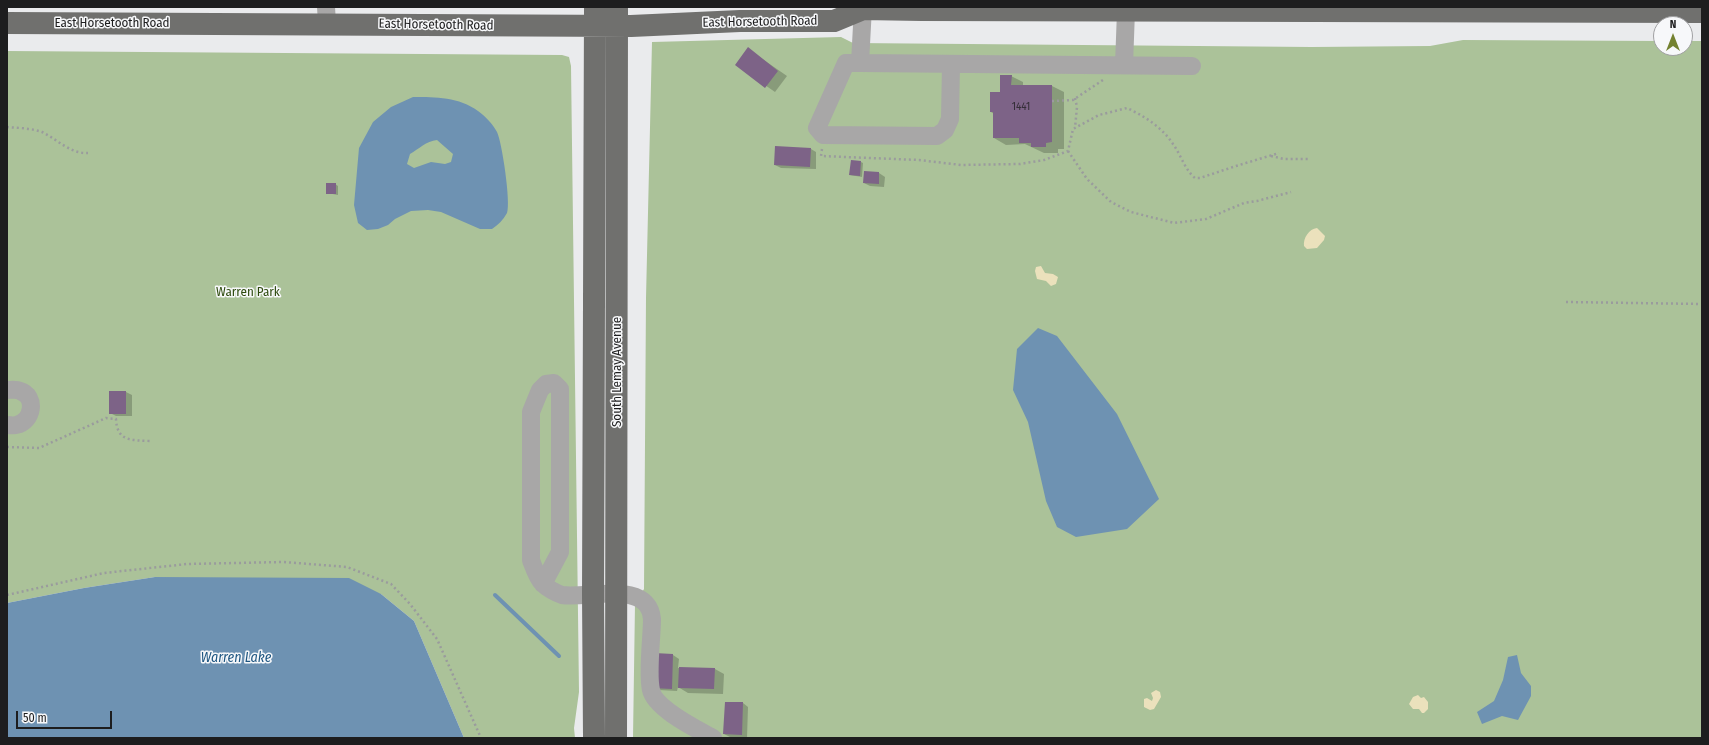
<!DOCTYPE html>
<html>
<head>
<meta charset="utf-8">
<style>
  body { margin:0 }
  #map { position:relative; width:1709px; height:745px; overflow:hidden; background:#eaebed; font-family:"Fira Sans Condensed",sans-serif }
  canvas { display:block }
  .frame { position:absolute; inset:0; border:8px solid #1d1d1e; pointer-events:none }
  .north { position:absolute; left:1653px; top:16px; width:40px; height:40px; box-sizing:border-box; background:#f7f8fa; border:1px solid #a0a0a2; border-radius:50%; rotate:0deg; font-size:11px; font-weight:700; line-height:16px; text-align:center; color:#1d1d1e }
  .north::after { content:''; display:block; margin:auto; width:14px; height:18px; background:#748230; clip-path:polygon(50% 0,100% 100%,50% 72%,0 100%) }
  .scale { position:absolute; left:16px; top:711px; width:96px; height:18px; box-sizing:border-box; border:2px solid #1d1d1e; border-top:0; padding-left:5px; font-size:12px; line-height:14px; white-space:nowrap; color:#1d1d1e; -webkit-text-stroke:3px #f7f8fa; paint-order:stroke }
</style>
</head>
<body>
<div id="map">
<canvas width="1709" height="745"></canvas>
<div class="frame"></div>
<div class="north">N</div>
<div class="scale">50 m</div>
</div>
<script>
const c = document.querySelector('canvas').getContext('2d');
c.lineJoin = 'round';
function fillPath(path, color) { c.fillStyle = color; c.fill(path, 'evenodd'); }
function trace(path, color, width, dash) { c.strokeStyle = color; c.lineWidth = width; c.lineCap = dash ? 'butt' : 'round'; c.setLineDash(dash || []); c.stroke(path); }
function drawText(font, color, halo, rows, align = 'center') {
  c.font = font + ' "Fira Sans Condensed",sans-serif'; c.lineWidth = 3; c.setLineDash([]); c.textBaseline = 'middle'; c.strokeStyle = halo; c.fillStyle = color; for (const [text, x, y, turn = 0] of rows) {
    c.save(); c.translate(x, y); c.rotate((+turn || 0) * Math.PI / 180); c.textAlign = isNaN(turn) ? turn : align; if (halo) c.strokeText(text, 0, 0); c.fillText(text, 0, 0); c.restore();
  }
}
fillPath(new Path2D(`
  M 841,37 L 853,43 L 1312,47 L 1430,46 L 1463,40 L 1661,41 L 1661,48 L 1685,48 L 1685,41 L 1702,41 L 1702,738 L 633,738 L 635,604 L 644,589 L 646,298 L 652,42 Z
  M 7,51 L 562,55 L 569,57 L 571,66 L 579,692 L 574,728 L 575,738 L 464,738 L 414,621 L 381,594 L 155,577 L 84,588 L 7,603 Z`), '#abc299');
fillPath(new Path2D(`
  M 1317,228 L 1325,236 L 1324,240 L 1317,248 L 1307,249 L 1304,246 C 1303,238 1309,229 1317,228 Z
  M 1041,266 L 1045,273 L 1053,274 L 1058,277 L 1056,284 L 1051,286 L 1046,281 L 1037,279 L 1035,271 L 1036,267 Z
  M 1156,690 L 1160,692 L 1161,697 L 1154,709 L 1150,710 L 1144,707 L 1144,699 L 1147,698 L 1152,701 L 1153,698 L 1151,693 Z
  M 1418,695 L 1421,698 L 1424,697 L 1428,702 L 1428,709 L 1424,713 L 1422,713 L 1419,709 L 1413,709 L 1409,704 L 1413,697 Z`), '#ebe1bc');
fillPath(new Path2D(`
  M 413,97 C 436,97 459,97 478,111 C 486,117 492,123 497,132 C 502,142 511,203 507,213 C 503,220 498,225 492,229 L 480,229 L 441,212 L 428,210 L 411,211 L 395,219 L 388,225 L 378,229 L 367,230 L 358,223 L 354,205 L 359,148 L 373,122 L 391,107 ZM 437,140 L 453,154 L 451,162 L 445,164 L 431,162 L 414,168 L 407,164 L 410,154 C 419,149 426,141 437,140 Z
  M 1038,328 L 1057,336 L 1117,414 L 1159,499 L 1127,529 L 1076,537 L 1057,527 L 1046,501 L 1028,422 L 1013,390 L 1017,349 Z
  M 155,577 L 349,578 L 381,594 L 414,621 L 464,738 L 7,738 L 7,603 L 84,588 Z
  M 1517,655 L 1521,673 L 1531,686 L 1531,696 L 1518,720 L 1502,716 L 1482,724 L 1477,712 L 1494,701 L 1503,680 L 1508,657 Z`), '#6e92b2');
fillPath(new Path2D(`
  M 748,49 L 787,76 L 775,92 L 736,65 Z
  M 1011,76 L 1023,82 L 1023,86 L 1052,86 L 1064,92 L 1064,149 L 1058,149 L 1058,153 L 1044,153 L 1025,144 L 1006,145 L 994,138 L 994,114 L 991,112 Z
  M 811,149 L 816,152 L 816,169 L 781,168 L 775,165 Z
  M 861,162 L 863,163 L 862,177 L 850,175 Z
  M 865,173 L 879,173 L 885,177 L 884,187 L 870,186 L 864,183 Z
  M 335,184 L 338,186 L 338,195 L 327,193 Z
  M 126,392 L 132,395 L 132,416 L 116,416 L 110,413 Z
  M 655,654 L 673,655 L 679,659 L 678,668 L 715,669 L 724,674 L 723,694 L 688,693 L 678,687 L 677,691 L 659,690 Z
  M 743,703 L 748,707 L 747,738 L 730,737 L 724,734 Z`), '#0003');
trace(new Path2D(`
  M 495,595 L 559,656`), '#6e92b2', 4);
fillPath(new Path2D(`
  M 748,47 L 778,71 L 765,88 L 735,65 Z
  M 1000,75 L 1012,75 L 1011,85 L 1052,85 L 1052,142 L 1046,143 L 1046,147 L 1031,147 L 1031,143 L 1019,143 L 1019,138 L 993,138 L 993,112 L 990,112 L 990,92 L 1000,92 Z
  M 775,146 L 811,148 L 810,167 L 774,165 Z
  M 851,160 L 861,161 L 860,176 L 849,175 Z
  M 864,171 L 879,172 L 879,184 L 863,183 Z
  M 326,183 L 336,183 L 336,194 L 326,194 Z
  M 109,391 L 126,391 L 126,414 L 109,414 Z
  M 654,653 L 673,654 L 672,689 L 652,688 Z
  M 679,667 L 715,668 L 714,689 L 678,688 Z
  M 725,702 L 743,702 L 742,735 L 723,734 Z`), '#7d6387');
trace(new Path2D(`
  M 1075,98 L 1077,107 L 1075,128
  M 1052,101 L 1073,100 L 1103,80
  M 7,127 C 18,128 31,128 42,132 C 57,139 70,154 88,153
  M 822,149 L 821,156 L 919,160 L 961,165 L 1020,164 L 1044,160 L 1068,151 L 1073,129 L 1099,115 L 1127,108 C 1144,116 1162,127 1173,144 C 1181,155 1185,170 1195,178 L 1200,178 L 1236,166 L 1279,153
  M 1068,151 L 1087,179 L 1111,202 L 1131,212 L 1174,223 L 1206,219 L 1244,203 L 1257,201 L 1291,192
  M 1271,156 L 1284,159 L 1310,159
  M 1566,302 L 1702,304
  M 7,447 L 39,448 L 106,418 L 116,419 C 117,442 132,440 150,441
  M 7,595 L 104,573 L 187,564 L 284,562 L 347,567 L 391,584 L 410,604 L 437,639 L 481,738`), '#9a9b9d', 2.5, [2, 3]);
trace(new Path2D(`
  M 326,7 L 327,23
  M 863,7 L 860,63 L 1192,66
  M 1122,7 L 1126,11 L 1124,65
  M 860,63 L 846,63 L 817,128 L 823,135 L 937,136 L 945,130 L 950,119 L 951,64
  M 7,390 C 11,390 16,389 20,391 C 37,396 33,422 16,425 C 14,426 10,425 7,425
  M 543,584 L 560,552 L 560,389 L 554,383 L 546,384 L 540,390 L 531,412 L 531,560 C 534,568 537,578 543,584 C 547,588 556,593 562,595 C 588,599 648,579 652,619 C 652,637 647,673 651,690 C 655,709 697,729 713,738`), '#a8a7a7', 18);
trace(new Path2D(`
  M 857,7 L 863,9 L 922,10 L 1702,12
  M 7,23 L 631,26 L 740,21 L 834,21 L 863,9
  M 594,738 L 593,594 L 595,7
  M 616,738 L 617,7`), '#70706e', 22);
drawText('11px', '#352e38', null, [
  ["1441",1021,107]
]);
drawText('13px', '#1d1d1e', '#f7f8fa', [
  ["East Horsetooth Road",760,22,-1],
  ["East Horsetooth Road",112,23],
  ["East Horsetooth Road",436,25,1],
  ["South Lemay Avenue",617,372,-90]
]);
drawText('13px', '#2e4b0e', '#f7f8fa', [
  ["Warren Park",248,292]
]);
drawText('italic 14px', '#1d5581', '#f7f8fa', [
  ["Warren Lake",236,658]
]);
</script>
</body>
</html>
